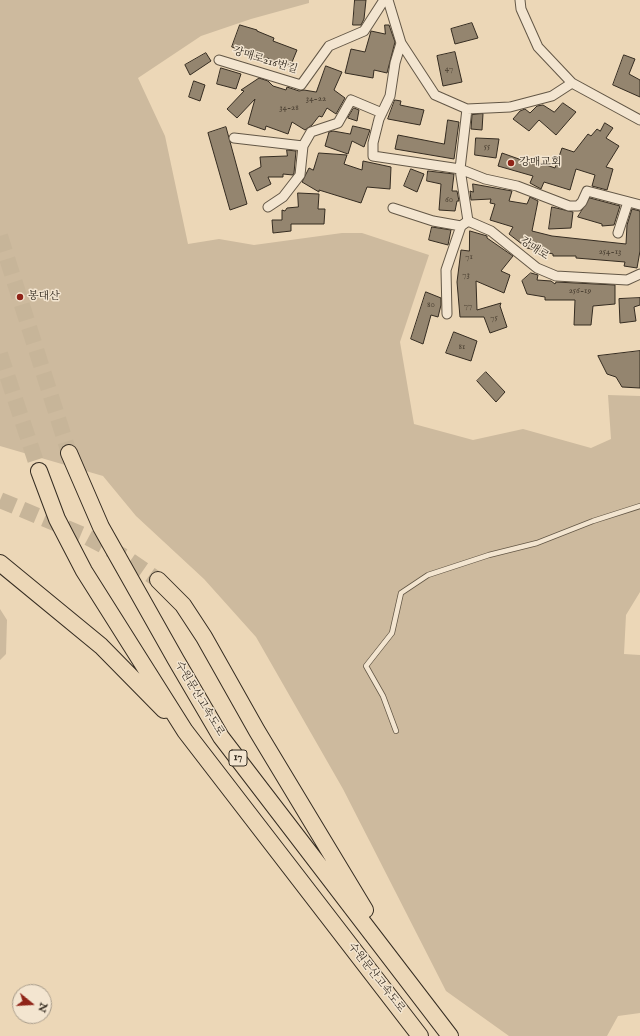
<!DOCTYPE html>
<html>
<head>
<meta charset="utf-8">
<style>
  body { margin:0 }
  #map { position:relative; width:640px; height:1036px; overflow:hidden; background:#ecd7b7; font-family:"IM FELL English",serif }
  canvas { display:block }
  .north { position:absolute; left:12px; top:984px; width:40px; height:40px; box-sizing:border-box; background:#f3e5d0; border:1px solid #a79b8a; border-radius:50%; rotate:108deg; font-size:11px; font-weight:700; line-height:16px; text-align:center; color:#352c21 }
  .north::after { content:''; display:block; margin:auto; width:14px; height:18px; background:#8f2418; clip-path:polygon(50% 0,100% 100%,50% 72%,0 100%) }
</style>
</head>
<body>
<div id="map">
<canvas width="640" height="1036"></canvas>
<div class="north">N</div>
</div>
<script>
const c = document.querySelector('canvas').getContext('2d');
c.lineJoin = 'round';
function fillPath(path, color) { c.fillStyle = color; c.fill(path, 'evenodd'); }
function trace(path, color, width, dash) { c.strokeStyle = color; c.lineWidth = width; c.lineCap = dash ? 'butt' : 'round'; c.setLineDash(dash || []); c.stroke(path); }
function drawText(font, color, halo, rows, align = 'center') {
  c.font = font + ' "IM FELL English","Noto Serif KR",serif'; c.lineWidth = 3; c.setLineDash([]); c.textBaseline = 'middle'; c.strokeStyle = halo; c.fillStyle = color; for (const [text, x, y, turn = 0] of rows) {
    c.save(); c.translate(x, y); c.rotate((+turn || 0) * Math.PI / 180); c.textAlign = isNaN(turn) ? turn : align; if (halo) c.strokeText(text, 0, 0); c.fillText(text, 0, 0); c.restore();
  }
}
fillPath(new Path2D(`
  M 0,0 L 309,0 L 309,3 L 251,19 L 201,36 L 138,78 L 165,136 L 188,244 L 219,239 L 254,245 L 342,233 L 362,233 L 429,255 L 400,342 L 414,424 L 473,440 L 523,429 L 591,448 L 611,439 L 608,395 L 640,396 L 640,592 L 626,615 L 624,654 L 640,655 L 640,1013 L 618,1016 L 607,1036 L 509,1036 L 446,991 L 343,789 L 256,637 L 204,579 L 136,516 L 103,476 L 0,446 Z
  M 0,609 L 7,620 L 6,654 L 0,660 Z`), '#cdba9e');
const building = new Path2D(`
  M 355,0 L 366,0 L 364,19 L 361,25 L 353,25 Z
  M 472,23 L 478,38 L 455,44 L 451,29 Z
  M 240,25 L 257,30 L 257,31 L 274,38 L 273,41 L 297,50 L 290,67 L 267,58 L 266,61 L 232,47 Z
  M 385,25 L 389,25 L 395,42 L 387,73 L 374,70 L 373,78 L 345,73 L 351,49 L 365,52 L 371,31 L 385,34 Z
  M 455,52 L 462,82 L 443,86 L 437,56 Z
  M 206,53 L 211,61 L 190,75 L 185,65 Z
  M 624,55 L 635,59 L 629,74 L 640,80 L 640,97 L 613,85 Z
  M 326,66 L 342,72 L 334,90 L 345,98 L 336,114 L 327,108 L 322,117 L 319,116 L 312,125 L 305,130 L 292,122 L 288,134 L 266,126 L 265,130 L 248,124 L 255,99 L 237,118 L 227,109 L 244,91 L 241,90 L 259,78 L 268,81 L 273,86 L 286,90 L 287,87 L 299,91 L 304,90 L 316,92 Z
  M 221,68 L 241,74 L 236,89 L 217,84 Z
  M 194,81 L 205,85 L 200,101 L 189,97 Z
  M 395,100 L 401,101 L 400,105 L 424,110 L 420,125 L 388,119 Z
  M 563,103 L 576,112 L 556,135 L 539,120 L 529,131 L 513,119 L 520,111 L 525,109 L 530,113 L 537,106 L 543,105 L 554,112 Z
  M 354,108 L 359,110 L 357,121 L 348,118 Z
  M 483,114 L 482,130 L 471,129 L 472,115 Z
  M 448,120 L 459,122 L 454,159 L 395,149 L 398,135 L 444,144 Z
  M 605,123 L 613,128 L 606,138 L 619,146 L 606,167 L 613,169 L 607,190 L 592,186 L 595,175 L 576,169 L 570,190 L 544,182 L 541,189 L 530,183 L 533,176 L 498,166 L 502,153 L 533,164 L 535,161 L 555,168 L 562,148 L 574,152 L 588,134 L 591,136 L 597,129 L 600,131 Z
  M 353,126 L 370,130 L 364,147 L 352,141 L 348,154 L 325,146 L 329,132 L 333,131 L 350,134 Z
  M 226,127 L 247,204 L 230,210 L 208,133 Z
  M 476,138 L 499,139 L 496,158 L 475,155 Z
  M 287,150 L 296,151 L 294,173 L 293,175 L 283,174 L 283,177 L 268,177 L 271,184 L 257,191 L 249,173 L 261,167 L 260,157 L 287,156 Z
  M 319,153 L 347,155 L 344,164 L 362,170 L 363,161 L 391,167 L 390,189 L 367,187 L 361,203 L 319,190 L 319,192 L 302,182 L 309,168 L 313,170 Z
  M 411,169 L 424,174 L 417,192 L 404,186 Z
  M 428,171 L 454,174 L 452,191 L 457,191 L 459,201 L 457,201 L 455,211 L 439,210 L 441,184 L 427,181 Z
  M 473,184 L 512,191 L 509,201 L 527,204 L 530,197 L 538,201 L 532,231 L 552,236 L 626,244 L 627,225 L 632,209 L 640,211 L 640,251 L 637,268 L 624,266 L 625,262 L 576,258 L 576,256 L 553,256 L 553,254 L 527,248 L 509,234 L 513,227 L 490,220 L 495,204 L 490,203 L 491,199 L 471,200 L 470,191 L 473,192 Z
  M 298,193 L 319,194 L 318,209 L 325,209 L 324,224 L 291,224 L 291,231 L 273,233 L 272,220 L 282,220 L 282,210 L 285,211 L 287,208 L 298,207 Z
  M 590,198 L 620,206 L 614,225 L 602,226 L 602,224 L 578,217 Z
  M 552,207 L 573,212 L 571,228 L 549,229 Z
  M 432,227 L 451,230 L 448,245 L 429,240 Z
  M 470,231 L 487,236 L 487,238 L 513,256 L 501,271 L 510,275 L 504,293 L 476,281 L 477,310 L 501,303 L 500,306 L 507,327 L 490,333 L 484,317 L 460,317 L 457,282 L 461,250 L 469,251 Z
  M 531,273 L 538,275 L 537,280 L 551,281 L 555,284 L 556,282 L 615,285 L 615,304 L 593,306 L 591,325 L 574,325 L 575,300 L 545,300 L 545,297 L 527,294 L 522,281 Z
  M 426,292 L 441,298 L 441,305 L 438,317 L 431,315 L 423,344 L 411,339 Z
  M 640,298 L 640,305 L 634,307 L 636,321 L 620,323 L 619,299 Z
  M 454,332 L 477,341 L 471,361 L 446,353 Z
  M 640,351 L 640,388 L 622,387 L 616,377 L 607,374 L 598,356 Z
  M 486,372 L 505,392 L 496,402 L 477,381 Z`);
fillPath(building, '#94856f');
trace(building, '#352c21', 1);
trace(new Path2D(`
  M 0,236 L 69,453
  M 0,354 L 39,471
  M 0,500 L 83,535 L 125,557 L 158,580`), '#c7b599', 16, [16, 8]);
const service = new Path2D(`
  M 396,731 L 383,696 L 366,666 L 392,633 L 401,593 L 428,575 L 489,555 L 537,543 L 593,521 L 640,506`);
const minor = new Path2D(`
  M 388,0 L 401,43 L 435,95 L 467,109 L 510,107 L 552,96 L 572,83
  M 520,0 L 521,9 L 538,47 L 572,83 L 640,120
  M 401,43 L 395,63 L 390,96 L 379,119 L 373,143 L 373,156 L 460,169 L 485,179 L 517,186 L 569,206 L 578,206 L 582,202 L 587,191 L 640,205
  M 219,60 L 301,85 L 329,46 L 364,31 L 384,0
  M 234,138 L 303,146 L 311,132 L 338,123 L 351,100 L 382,113
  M 268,207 L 283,197 L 300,175 L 303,146
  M 393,208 L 433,221 L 461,226
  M 468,221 L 491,231 L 537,268 L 556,276 L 627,280 L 640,274
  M 618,233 L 628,202
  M 447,314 L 446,270 L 461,226 L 468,221 L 460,169 L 467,109`);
const motorway = new Path2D(`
  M 69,453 L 101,527 L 176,660 L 221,737 L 450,1036
  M 39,471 L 57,519 L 84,571 L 185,731 L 420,1036
  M 0,563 L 101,646 L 164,710
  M 158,580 L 183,605 L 204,637 L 257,731 L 365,910`);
trace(service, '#635746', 6);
trace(minor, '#635746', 11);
trace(motorway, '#352c21', 18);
trace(service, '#f3e5d0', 4.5);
trace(minor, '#f3e5d0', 9);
trace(motorway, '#ecd7b7', 16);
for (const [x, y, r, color] of [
  [511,163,4,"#8f2418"],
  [20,297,4,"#8f2418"]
]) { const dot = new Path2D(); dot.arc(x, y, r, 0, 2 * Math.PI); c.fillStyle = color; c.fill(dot); trace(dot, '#f3e5d0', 1.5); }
drawText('9px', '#4d4234', null, [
  ["47",449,69],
  ["34-22",316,99],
  ["34-28",289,108],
  ["55",487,147],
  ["60",449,200],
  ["254-13",610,252],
  ["71",469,257],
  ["73",466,275],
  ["256-19",580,291],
  ["80",431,305],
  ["77",468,306],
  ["75",494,318],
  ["81",462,347]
]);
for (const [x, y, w] of [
  [238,758,18]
]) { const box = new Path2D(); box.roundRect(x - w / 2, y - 8, w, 16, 3); c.fillStyle = '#f3e5d0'; c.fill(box); trace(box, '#352c21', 1); }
drawText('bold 10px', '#352c21', null, [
  ["17",238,758]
]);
drawText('11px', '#352c21', '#f3e5d0', [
  ["강매로216번길",265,61,17],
  ["강매로",534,249,34],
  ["수원문산고속도로",199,699,59],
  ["수원문산고속도로",376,978,52]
]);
drawText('11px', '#352c21', '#f3e5d0', [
  ["강매교회",519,163],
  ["봉대산",28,297]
], 'left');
</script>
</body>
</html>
